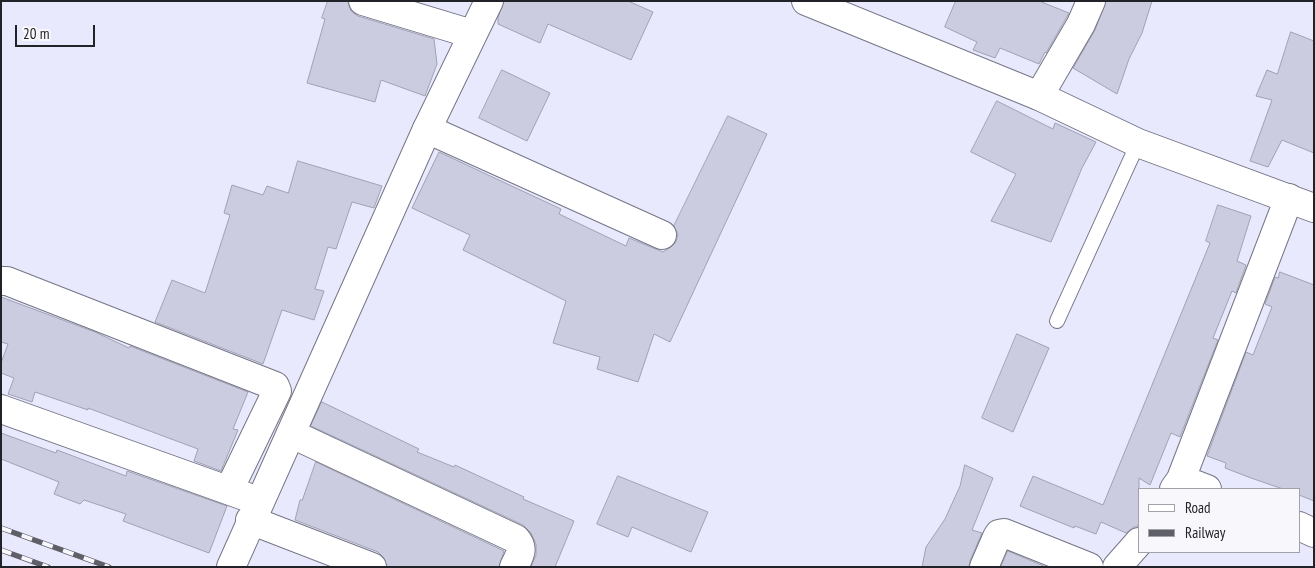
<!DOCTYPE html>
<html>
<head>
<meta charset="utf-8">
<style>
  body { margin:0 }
  #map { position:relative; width:1315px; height:568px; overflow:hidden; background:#e8e9fd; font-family:"PT Sans Narrow",sans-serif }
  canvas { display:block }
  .frame { position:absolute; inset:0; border:2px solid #222229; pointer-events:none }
  .legend { position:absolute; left:1138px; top:488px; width:162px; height:65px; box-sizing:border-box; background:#f8f8fc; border:1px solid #a2a2a8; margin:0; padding:6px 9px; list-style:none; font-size:15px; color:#222229 }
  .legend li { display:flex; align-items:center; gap:10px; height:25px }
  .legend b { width:25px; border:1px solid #a2a2a8 }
  .scale { position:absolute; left:15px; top:25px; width:80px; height:22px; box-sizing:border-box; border:2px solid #222229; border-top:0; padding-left:6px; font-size:15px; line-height:18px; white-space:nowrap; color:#222229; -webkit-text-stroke:4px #f8f8fc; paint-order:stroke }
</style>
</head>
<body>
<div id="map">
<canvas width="1315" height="568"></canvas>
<div class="frame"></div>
<ul class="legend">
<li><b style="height:6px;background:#fff"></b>Road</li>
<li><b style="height:6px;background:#5f5f6a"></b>Railway</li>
</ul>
<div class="scale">20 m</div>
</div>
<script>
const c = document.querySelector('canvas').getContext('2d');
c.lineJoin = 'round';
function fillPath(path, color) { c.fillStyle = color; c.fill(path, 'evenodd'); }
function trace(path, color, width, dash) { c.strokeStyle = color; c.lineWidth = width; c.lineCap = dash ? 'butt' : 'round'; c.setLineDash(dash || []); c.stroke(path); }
const building = new Path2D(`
  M 328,1 L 348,1 L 351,11 L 358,16 L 434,39 L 437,64 L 425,96 L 381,80 L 375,102 L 307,83 L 325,19 L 322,18 Z
  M 504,1 L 628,1 L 653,12 L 631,60 L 548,24 L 540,43 L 498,24 L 498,18 Z
  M 956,1 L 1039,1 L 1069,13 L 1046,53 L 1045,52 L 1039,64 L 1000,48 L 995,58 L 973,50 L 977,42 L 945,27 Z
  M 1106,1 L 1152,1 L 1142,33 L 1129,59 L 1117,94 L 1073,68 L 1095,30 Z
  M 1291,32 L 1314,41 L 1314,153 L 1282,140 L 1268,167 L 1250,161 L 1272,100 L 1256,96 L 1267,70 L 1277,74 Z
  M 502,70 L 550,93 L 527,141 L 479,118 Z
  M 997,101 L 1053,129 L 1055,123 L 1096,142 L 1082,168 L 1051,242 L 991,221 L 1016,174 L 971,152 Z
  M 728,116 L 767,134 L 670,342 L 654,334 L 638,382 L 597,369 L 600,357 L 553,343 L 566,301 L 463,250 L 470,235 L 412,208 L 439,152 L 561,209 L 559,214 L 626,246 L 629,238 L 663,252 L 671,247 L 676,242 L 678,234 L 674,226 Z
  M 298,161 L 382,186 L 374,208 L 352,202 L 336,249 L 328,247 L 315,289 L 324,291 L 314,320 L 282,310 L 263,364 L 155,322 L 172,280 L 205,293 L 230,215 L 224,213 L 232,185 L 263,195 L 267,186 L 288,193 Z
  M 1218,205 L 1251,216 L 1237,261 L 1246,265 L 1236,293 L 1232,291 L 1213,338 L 1218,340 L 1180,437 L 1171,433 L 1150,485 L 1139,478 L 1139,523 L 1137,527 L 1134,527 L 1126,533 L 1101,522 L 1096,534 L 1075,526 L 1074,528 L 1020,506 L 1033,476 L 1103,505 L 1210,243 L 1206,241 Z
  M 1280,272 L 1314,285 L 1314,501 L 1299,495 L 1299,489 L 1283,489 L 1251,478 L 1225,468 L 1226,463 L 1207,456 L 1246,352 L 1253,355 L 1272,307 L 1265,304 L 1275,277 L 1278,278 Z
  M 1,297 L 95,332 L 129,348 L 130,346 L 248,392 L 233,429 L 238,430 L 221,471 L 194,461 L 198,449 L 88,408 L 88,410 L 35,392 L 32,402 L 8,394 L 14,378 L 1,373 L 1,363 L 8,344 L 1,342 Z
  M 1017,334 L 1049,348 L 1013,432 L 982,418 Z
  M 322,402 L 419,449 L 417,452 L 454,467 L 455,465 L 524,497 L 523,499 L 574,521 L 555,567 L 531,567 L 536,555 L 536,544 L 531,533 L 523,525 L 311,426 Z
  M 1,433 L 56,453 L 57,450 L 126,476 L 127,471 L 227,506 L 209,553 L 123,521 L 126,514 L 84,500 L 80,504 L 54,494 L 59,482 L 1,459 Z
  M 316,462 L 504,551 L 499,567 L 387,567 L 384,558 L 378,552 L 295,520 L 300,500 L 302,500 Z
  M 965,465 L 993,478 L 972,530 L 982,533 L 970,561 L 969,567 L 922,567 L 926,547 L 945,519 L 960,486 Z
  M 618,476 L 708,512 L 691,552 L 632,527 L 628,537 L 597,524 Z
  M 1008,551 L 1046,567 L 1001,567 Z`);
fillPath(building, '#cbccdf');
trace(building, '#a0a1b3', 1);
const lane = new Path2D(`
  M 1057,321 L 1138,143`);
const street = new Path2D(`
  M 363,1 L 472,34
  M 1039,96 L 1081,24 L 1091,1
  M 427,129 L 662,235
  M 1,281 L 7,281 L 275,386 L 277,391 L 229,490
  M 1,409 L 247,497
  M 292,434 L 516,539 C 525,549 519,556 514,567
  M 1181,479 L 1207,489
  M 1174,489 L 1181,479 L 1289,198
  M 250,520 L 372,567
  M 1299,526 L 1314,533
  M 984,567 L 997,537 L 999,534 L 1004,533 L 1089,567
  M 1117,567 L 1139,542`);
const secondary = new Path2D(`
  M 806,1 L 1039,96 L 1138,143 L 1314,208
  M 231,567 L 427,129 L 489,1`);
trace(lane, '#747586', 16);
trace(street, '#747586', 30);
trace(secondary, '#747586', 30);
trace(lane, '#fff', 14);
trace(street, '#fff', 28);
trace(secondary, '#fff', 28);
const rail = new Path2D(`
  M 1,528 L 109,567
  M 1,550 L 48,567`);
trace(rail, '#5f5f6a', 5.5);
trace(rail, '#f8f8fc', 4, [11]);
</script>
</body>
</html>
